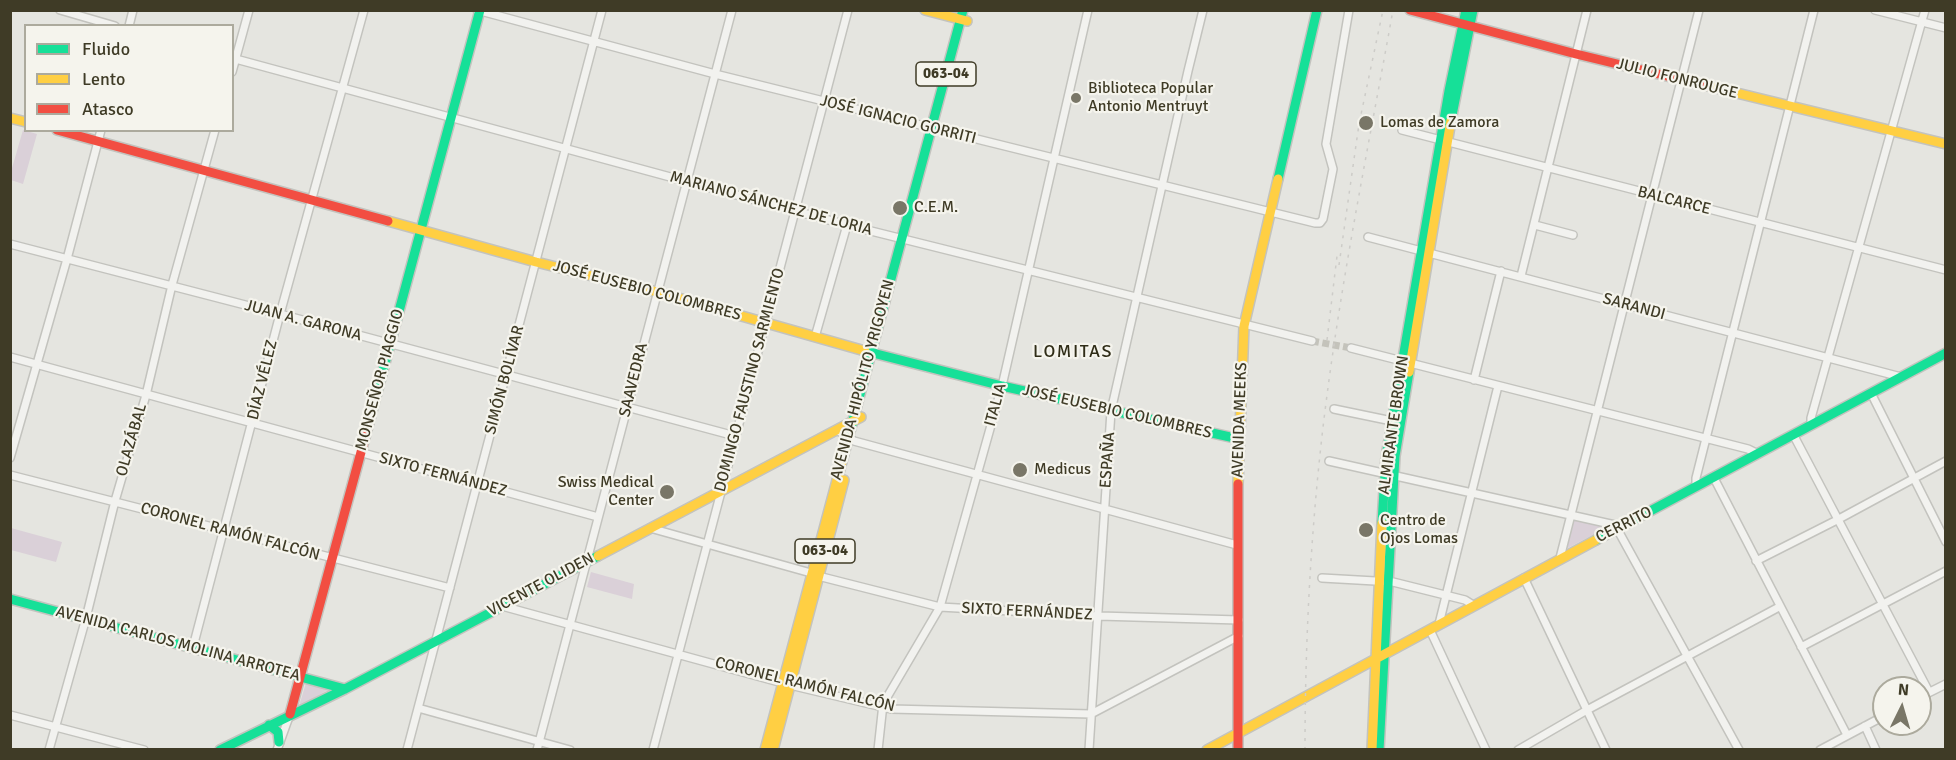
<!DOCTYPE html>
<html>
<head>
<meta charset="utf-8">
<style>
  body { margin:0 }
  #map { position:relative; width:1956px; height:760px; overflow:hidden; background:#e5e5e0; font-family:Signika,sans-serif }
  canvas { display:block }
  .frame { position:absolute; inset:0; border:12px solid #3f3b26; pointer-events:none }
  .legend { position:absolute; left:24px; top:24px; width:210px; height:108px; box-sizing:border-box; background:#f5f4ed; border:2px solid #acaa9d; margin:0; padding:8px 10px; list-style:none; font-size:18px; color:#3f3b26 }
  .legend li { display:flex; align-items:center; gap:12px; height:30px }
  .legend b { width:30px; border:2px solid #acaa9d }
  .north { position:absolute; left:1872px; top:676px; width:60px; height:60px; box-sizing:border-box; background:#f5f4ed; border:2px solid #acaa9d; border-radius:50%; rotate:5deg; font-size:16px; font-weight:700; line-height:24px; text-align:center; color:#3f3b26 }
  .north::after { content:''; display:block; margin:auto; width:21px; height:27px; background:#797667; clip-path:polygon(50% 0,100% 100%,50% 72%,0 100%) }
</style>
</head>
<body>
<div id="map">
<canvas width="1956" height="760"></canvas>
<div class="frame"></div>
<ul class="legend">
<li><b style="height:8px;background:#16e098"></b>Fluido</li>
<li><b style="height:8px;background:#ffcf43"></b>Lento</li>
<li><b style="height:8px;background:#f24e42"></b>Atasco</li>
</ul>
<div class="north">N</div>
</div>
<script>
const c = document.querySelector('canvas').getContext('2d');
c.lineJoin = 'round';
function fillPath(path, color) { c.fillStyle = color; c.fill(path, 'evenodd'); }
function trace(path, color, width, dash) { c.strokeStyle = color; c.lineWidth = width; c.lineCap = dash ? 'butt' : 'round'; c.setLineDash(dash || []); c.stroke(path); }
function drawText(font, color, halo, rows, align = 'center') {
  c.font = font + ' Signika,sans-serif'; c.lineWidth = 4.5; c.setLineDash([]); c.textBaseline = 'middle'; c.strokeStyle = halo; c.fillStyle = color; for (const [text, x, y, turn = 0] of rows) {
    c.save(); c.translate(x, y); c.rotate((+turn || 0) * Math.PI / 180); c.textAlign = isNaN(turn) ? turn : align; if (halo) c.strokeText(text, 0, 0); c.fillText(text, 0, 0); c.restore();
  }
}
fillPath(new Path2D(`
  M 23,130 L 37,134 L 23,184 L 11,180 L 10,175 Z
  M 1573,520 L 1608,527 L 1566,549 Z
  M 11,528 L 62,542 L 56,562 L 11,550 Z
  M 591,572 L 634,584 L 632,599 L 587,587 Z
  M 306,683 L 328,690 L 299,706 Z`), '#dad0d8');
trace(new Path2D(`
  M 1312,341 L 1351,348`), '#c4c3bb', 7, [7, 3.5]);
const street = new Path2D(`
  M 60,10 L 115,26
  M 477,10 L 715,74 L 1315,223 L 1320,223 L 1323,219 L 1333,169 L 1326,144 L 1349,10
  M 1875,10 L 1946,28
  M 129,26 L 133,10
  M 232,58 L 847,225 L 1312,341
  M 232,72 L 249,10
  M 1402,130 L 1946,270
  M 1535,225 L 1573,235
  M 1368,237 L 1901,377
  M 10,244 L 280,314 L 735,436
  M 1521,276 L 1587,10
  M 815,337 L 847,225
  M 1351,348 L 1748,449 L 1758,454
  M 10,357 L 598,517
  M 1474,380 L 1501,271
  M 1871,393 L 1946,542
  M 1334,409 L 1392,421
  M 1811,425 L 1811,418 L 1925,10
  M 837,430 L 854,441 L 1237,545
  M 1794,436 L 1929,692
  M 10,458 L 67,259 L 101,130
  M 1329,461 L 1615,525 L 1739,750
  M 10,475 L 450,588
  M 1714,478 L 1847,735
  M 1696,487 L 1696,478 L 1814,10
  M 650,528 L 811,573
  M 1560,558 L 1699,10
  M 1756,561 L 1837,520 L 1946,461
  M 818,576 L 940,607 L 1099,616 L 1239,620
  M 1322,578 L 1393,582 L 1465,600 L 1473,605
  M 1524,578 L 1606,750
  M 502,606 L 790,685 L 891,709 L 1091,714 L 1239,636
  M 1439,624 L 1498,386
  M 1430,630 L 1486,750
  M 193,647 L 280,314 L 364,10
  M 1801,647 L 1946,571
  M 1920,697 L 1946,684
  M 418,708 L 570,750
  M 10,715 L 144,750
  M 1865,726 L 1876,750
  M 49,750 L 86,618 L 115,501 L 146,395 L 172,285 L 215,130
  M 277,750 L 290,714
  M 407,750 L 602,10
  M 537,750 L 732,10
  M 653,750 L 848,10
  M 878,750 L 883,704 L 940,607 L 1002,386 L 1088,10
  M 1089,750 L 1111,411 L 1188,71 L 1203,10
  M 1518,750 L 1587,710 L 1779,607
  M 1820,750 L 1884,716`);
const fast = new Path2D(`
  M 1451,120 L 1473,10
  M 1278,179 L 1317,10
  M 865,351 L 1002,386 L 1239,439
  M 370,419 L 480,10
  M 844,454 L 963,10
  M 1382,523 L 1386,457 L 1449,91 L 1466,10
  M 1596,540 L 1946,353
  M 10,599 L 345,689
  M 269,725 L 278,732 L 279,742
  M 220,750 L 345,689 L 598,556
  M 1379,750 L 1395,456 L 1409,372`);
const slow = new Path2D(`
  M 925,10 L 967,21
  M 1708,86 L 1946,144
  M 10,118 L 26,122
  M 388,221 L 536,262 L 657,292 L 865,351
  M 1409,372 L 1451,120
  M 1238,484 L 1244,326 L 1278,179
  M 598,556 L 861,417
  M 765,750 L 844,454
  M 773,750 L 844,480
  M 1207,750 L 1596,540
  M 1372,750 L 1382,523`);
const jam = new Path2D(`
  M 1410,10 L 1576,54 L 1708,86
  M 57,130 L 388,221
  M 1238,484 L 1238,750
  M 290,714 L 370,419`);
trace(street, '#c3c3be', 10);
trace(fast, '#c3c3be', 12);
trace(slow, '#c3c3be', 12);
trace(jam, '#c3c3be', 12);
trace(street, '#f2f2ef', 7);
trace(fast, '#16e098', 9);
trace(slow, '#ffcf43', 9);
trace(jam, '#f24e42', 9);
trace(new Path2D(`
  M 1339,265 L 1359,124 L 1383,10
  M 1327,340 L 1337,256
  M 1305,750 C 1305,648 1310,546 1321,445 C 1337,299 1367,155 1393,10`), '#cdccc8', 1.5, [3, 6]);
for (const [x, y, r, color] of [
  [1076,98,6,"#797667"],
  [1366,123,8,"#797667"],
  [900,208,8,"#797667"],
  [1020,470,8,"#797667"],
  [667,492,8,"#797667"],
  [1366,530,8,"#797667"]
]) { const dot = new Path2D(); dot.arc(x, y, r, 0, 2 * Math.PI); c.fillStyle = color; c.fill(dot); trace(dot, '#f5f4ed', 2); }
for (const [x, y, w] of [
  [946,74,60],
  [825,551,60]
]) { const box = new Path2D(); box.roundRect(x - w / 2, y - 12, w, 24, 4.5); c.fillStyle = '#f5f4ed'; c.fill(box); trace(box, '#3f3b26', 1.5); }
drawText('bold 15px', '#3f3b26', null, [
  ["063-04",946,74],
  ["063-04",825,551]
]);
drawText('16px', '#3f3b26', '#f5f4ed', [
  ["JULIO FONROUGE",1677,79,14],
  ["JOSÉ IGNACIO GORRITI",898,120,14],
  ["BALCARCE",1674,201,14],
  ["MARIANO SÁNCHEZ DE LORIA",771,204,15],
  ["JOSÉ EUSEBIO COLOMBRES",647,291,15],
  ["SARANDI",1634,307,15],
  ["JUAN A. GARONA",303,321,15],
  ["DÍAZ VÉLEZ",263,380,-76],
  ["MONSEÑOR PIAGGIO",380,380,-75],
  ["SIMÓN BOLÍVAR",505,380,-75],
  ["SAAVEDRA",634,380,-76],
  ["DOMINGO FAUSTINO SARMIENTO",750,380,-75],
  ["AVENIDA HIPÓLITO YRIGOYEN",863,380,-75],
  ["ITALIA",996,405,-75],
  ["JOSÉ EUSEBIO COLOMBRES",1117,412,13],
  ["AVENIDA MEEKS",1240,420,-88],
  ["ALMIRANTE BROWN",1394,425,-82],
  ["OLAZÁBAL",132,440,-74],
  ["ESPAÑA",1108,460,-86],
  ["SIXTO FERNÁNDEZ",443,475,15],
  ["CERRITO",1624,525,-27],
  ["CORONEL RAMÓN FALCÓN",230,532,15],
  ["VICENTE OLIDEN",541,585,-28],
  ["SIXTO FERNÁNDEZ",1027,612,3],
  ["AVENIDA CARLOS MOLINA ARROTEA",178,644,15],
  ["CORONEL RAMÓN FALCÓN",805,685,14]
]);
drawText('16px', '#3f3b26', '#f5f4ed', [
  ["Biblioteca Popular",1088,89],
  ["Antonio Mentruyt",1088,107],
  ["Lomas de Zamora",1380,123],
  ["C.E.M.",914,208],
  ["Medicus",1034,470],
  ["Swiss Medical",654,483,"right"],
  ["Center",654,501,"right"],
  ["Centro de",1380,521],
  ["Ojos Lomas",1380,539]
], 'left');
c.letterSpacing = '1.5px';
drawText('18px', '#302d18', '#f5f4ed', [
  ["LOMITAS",1073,352]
]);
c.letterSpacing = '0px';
</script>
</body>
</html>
